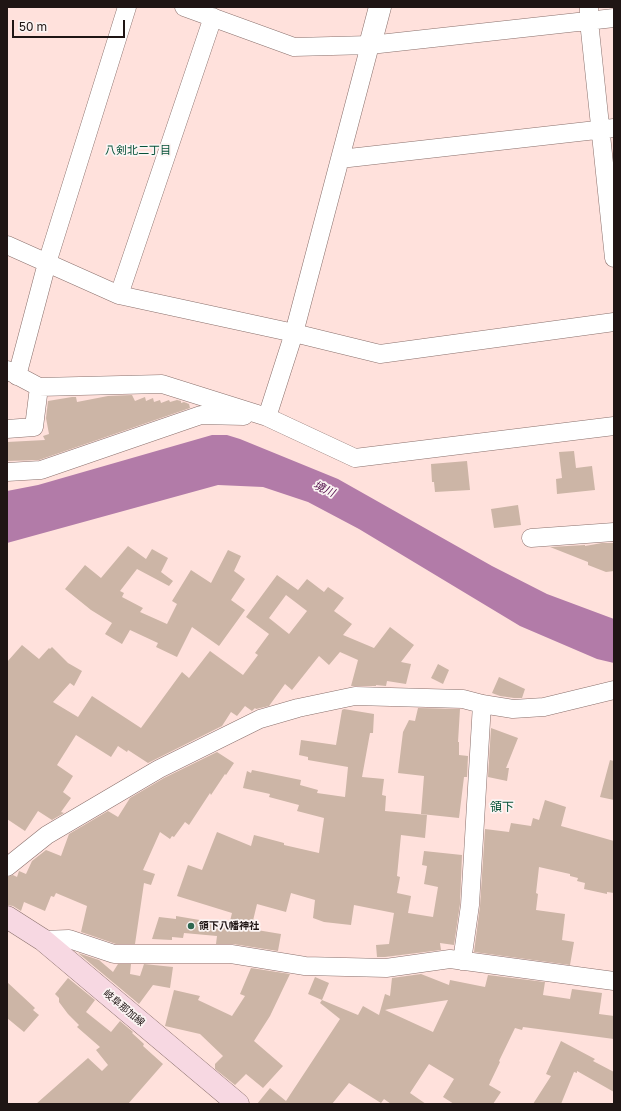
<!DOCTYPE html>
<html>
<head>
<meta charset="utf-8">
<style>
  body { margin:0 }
  #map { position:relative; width:621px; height:1111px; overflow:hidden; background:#ffe1dc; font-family:"Golos Text",sans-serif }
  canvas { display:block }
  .frame { position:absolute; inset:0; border:8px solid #1f1514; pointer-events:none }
  .scale { position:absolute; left:12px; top:20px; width:113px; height:18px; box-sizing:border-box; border:2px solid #1f1514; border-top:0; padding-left:5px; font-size:12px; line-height:14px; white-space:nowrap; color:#1f1514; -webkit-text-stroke:3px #fbf4f3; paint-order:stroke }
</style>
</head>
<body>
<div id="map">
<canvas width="621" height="1111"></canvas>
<div class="frame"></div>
<div class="scale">50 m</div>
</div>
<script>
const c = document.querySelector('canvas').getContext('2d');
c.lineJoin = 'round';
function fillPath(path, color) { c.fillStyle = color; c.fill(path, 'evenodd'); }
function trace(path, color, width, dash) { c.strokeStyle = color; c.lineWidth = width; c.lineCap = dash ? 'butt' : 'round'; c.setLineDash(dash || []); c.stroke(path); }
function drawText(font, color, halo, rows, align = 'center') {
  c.font = font + ' "Golos Text","Noto Sans JP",sans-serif'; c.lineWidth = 3.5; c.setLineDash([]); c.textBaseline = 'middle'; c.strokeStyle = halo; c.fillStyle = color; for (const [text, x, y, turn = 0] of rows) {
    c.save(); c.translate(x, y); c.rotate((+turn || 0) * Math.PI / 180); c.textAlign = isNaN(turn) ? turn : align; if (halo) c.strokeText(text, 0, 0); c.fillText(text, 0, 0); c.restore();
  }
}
fillPath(new Path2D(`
  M 212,435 L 227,435 L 240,439 L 338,479 L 492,566 L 547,594 L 614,619 L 614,663 L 597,659 L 520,626 L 359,529 L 308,502 L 263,487 L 218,485 L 7,543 L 7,491 L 38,485 Z`), '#b27ba8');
fillPath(new Path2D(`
  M 132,395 L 135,401 L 145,397 L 146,401 L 153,398 L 154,402 L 160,400 L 161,403 L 169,400 L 170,402 L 177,400 L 181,401 L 181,403 L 184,402 L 189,404 L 190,408 L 39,460 L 7,461 L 7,442 L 45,440 L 43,436 L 49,434 L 46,418 L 48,401 L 72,397 L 76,397 L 77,402 L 108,396 Z
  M 574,451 L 576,468 L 592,466 L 595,490 L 557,494 L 556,479 L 562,478 L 559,452 Z
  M 467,461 L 470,490 L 435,492 L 434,482 L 432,482 L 431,464 Z
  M 518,505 L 521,525 L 494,528 L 491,509 Z
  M 602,543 L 614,543 L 614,571 L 606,572 L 588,565 L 588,562 L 550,547 L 585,545 L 585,546 Z
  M 128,546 L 146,559 L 152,549 L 168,558 L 161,572 L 173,581 L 169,586 L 137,569 L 120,591 L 124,593 L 122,597 L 143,608 L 140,612 L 167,624 L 177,604 L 172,601 L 191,570 L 211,583 L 228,550 L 241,556 L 234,571 L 245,579 L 231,600 L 245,610 L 219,646 L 192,627 L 177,657 L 156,647 L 158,643 L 130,630 L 122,644 L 105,634 L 112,623 L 91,610 L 65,589 L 85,565 L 101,578 Z
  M 277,575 L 298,590 L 307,579 L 324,592 L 328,587 L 344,598 L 334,611 L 352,624 L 343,635 L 374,648 L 390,627 L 414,645 L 401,662 L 411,664 L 406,684 L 387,681 L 386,686 L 376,685 L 376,686 L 351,686 L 358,660 L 340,652 L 329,665 L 319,656 L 292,690 L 285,684 L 269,706 L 256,709 L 255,708 L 252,711 L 245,706 L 237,716 L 231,712 L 222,726 L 148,763 L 128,750 L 127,752 L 118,746 L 111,757 L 76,735 L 57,765 L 73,776 L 63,792 L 71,798 L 61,812 L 64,813 L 52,820 L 38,811 L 25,831 L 7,819 L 7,662 L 22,645 L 39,659 L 49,648 L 50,649 L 52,647 L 68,663 L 82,671 L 74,686 L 70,683 L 53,702 L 78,717 L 92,696 L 141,728 L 182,672 L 189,678 L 210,651 L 243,675 L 258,655 L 255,653 L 269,634 L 246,617 ZM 286,595 L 307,611 L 289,634 L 269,618 Z
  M 438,664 L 449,670 L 443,684 L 431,678 Z
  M 499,677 L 525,689 L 522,698 L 514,698 L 500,696 L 492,693 Z
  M 418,708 L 460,709 L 458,742 L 459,742 L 459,755 L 468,756 L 467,777 L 464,777 L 459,818 L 421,814 L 424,776 L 398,773 L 403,732 L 409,720 L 415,721 Z
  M 344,709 L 374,714 L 373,733 L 370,733 L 362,777 L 384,779 L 382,795 L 386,796 L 385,811 L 427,815 L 425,838 L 401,835 L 397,876 L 400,877 L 397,893 L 411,896 L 408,913 L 433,917 L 438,887 L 424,884 L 427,866 L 422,865 L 424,851 L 462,855 L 460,904 L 454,945 L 440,943 L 441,950 L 385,957 L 377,957 L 376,945 L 389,944 L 394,913 L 354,905 L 351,925 L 324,922 L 313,918 L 315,900 L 291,893 L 286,912 L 257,904 L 251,929 L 281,934 L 278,951 L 233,944 L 216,944 L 217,936 L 184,933 L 183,938 L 172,937 L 172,940 L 152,939 L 159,917 L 176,919 L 176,916 L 229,925 L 232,913 L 177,896 L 188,865 L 202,870 L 217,832 L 251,846 L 254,835 L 284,843 L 284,845 L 319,853 L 324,818 L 297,811 L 299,805 L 269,797 L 270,794 L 243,788 L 247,771 L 251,773 L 252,770 L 301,780 L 300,785 L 318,790 L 317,793 L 345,797 L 348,767 L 308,760 L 308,757 L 299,755 L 301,740 L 336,745 L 342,710 Z
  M 491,728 L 518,738 L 506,768 L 509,768 L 507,781 L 488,777 Z
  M 217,752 L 234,763 L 226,775 L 225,774 L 211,795 L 210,793 L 189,825 L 185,822 L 174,837 L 172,836 L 170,839 L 160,832 L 143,870 L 155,874 L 151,885 L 144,883 L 135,944 L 116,944 L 81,932 L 87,906 L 56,893 L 54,897 L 51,896 L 45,911 L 24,902 L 21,911 L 13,906 L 7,905 L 7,877 L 13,875 L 17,877 L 19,871 L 26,874 L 32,861 L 46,850 L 61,856 L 69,834 L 108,811 L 118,817 L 130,798 L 164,778 Z
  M 610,760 L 614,761 L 614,800 L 600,797 Z
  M 545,800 L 566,807 L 561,826 L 614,841 L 614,893 L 607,892 L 607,894 L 584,889 L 585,883 L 577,881 L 578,878 L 570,876 L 570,874 L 539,867 L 536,893 L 538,894 L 536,910 L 565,914 L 562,940 L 574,942 L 570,965 L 474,952 L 480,906 L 485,829 L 509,832 L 511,823 L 531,826 L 533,818 L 539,820 Z
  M 78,953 L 99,960 L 113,972 L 118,964 L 131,964 L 130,974 L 140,976 L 144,964 L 173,967 L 170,988 L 153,985 L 139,1004 Z
  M 251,968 L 290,974 L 270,1016 L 254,1041 L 283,1066 L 263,1088 L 246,1074 L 235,1085 L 215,1069 L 215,1064 L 223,1056 L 200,1034 L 165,1026 L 174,990 L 200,996 L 198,1000 L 232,1016 L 245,996 L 240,994 Z
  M 421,974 L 449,985 L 450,980 L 485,987 L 488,975 L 545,982 L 543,995 L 570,999 L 572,989 L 602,993 L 599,1014 L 614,1016 L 614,1039 L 523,1027 L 522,1030 L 515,1028 L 499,1061 L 500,1062 L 489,1085 L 501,1092 L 493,1104 L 454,1104 L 443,1097 L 454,1079 L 429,1064 L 410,1093 L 426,1104 L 391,1104 L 384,1099 L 381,1103 L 349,1083 L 332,1104 L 257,1104 L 270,1088 L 286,1101 L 340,1019 L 320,1003 L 322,1000 L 358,1015 L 363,1006 L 379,1015 L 385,994 L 390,996 L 392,978 ZM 448,1000 L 433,1032 L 385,1010 L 389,1009 Z
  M 315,977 L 329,983 L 322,1000 L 308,994 Z
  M 68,978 L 95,1000 L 86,1012 L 111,1032 L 120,1021 L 133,1032 L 132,1033 L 144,1044 L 143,1046 L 163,1064 L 128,1104 L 36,1104 L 88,1058 L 102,1071 L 108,1065 L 96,1050 L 100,1047 L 77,1027 L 79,1025 L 68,1014 L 59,1002 L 59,998 L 55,994 Z
  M 7,982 L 35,1008 L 33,1010 L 39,1015 L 24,1032 L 7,1018 Z
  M 561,1041 L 595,1059 L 593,1061 L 614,1072 L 614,1092 L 577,1071 L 577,1073 L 574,1072 L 561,1104 L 533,1104 L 551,1076 L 546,1074 Z`), '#ccb5a6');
const minor = new Path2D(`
  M 184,7 L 294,47 L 370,45 L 614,18
  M 589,7 L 589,21 L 614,258
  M 340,159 L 614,128
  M 7,245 L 119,295 L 294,333 L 380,354 L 614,322
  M 119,295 L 213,17
  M 7,370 L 39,387 L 162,384 L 267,417 L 355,458 L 614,426
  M 17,376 L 47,263 L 127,7
  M 267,417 L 294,333 L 370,45
  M 7,429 L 34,427 L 39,387
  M 7,472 L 41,470 L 201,415 L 244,416
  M 531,538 L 614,532
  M 7,867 L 47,835 L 159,769 L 260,719 L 298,708 L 355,696 L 463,699 L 482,704 L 513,709 L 544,707 L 614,690
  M 43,940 L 69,939 L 114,954 L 231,954 L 305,966 L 386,968 L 450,959 L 614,981
  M 462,961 L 470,905 L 482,704`);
const tertiary = new Path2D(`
  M 370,45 L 380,7`);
const secondary = new Path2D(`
  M 7,917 L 43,940 L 238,1104`);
trace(minor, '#8a706c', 19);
trace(tertiary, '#8a706c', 23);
trace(secondary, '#8a706c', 23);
trace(minor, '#fff', 18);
trace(tertiary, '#fff', 22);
trace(secondary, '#f7d8e2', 22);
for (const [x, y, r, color] of [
  [191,926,4,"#2e6750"]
]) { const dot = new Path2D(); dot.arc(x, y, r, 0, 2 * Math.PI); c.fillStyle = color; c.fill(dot); trace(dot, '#fbf4f3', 1.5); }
drawText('bold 10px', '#1f1514', '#fbf4f3', [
  ["領下八幡神社",199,926]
], 'left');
drawText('10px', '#1f1514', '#fbf4f3', [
  ["岐阜那加線",124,1008,40]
]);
drawText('11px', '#065239', '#fbf4f3', [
  ["八剣北二丁目",138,151]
]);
drawText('italic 11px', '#520e4b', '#fbf4f3', [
  ["境川",324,489,25]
]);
drawText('12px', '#065239', '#fbf4f3', [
  ["領下",502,807]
]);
</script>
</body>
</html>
